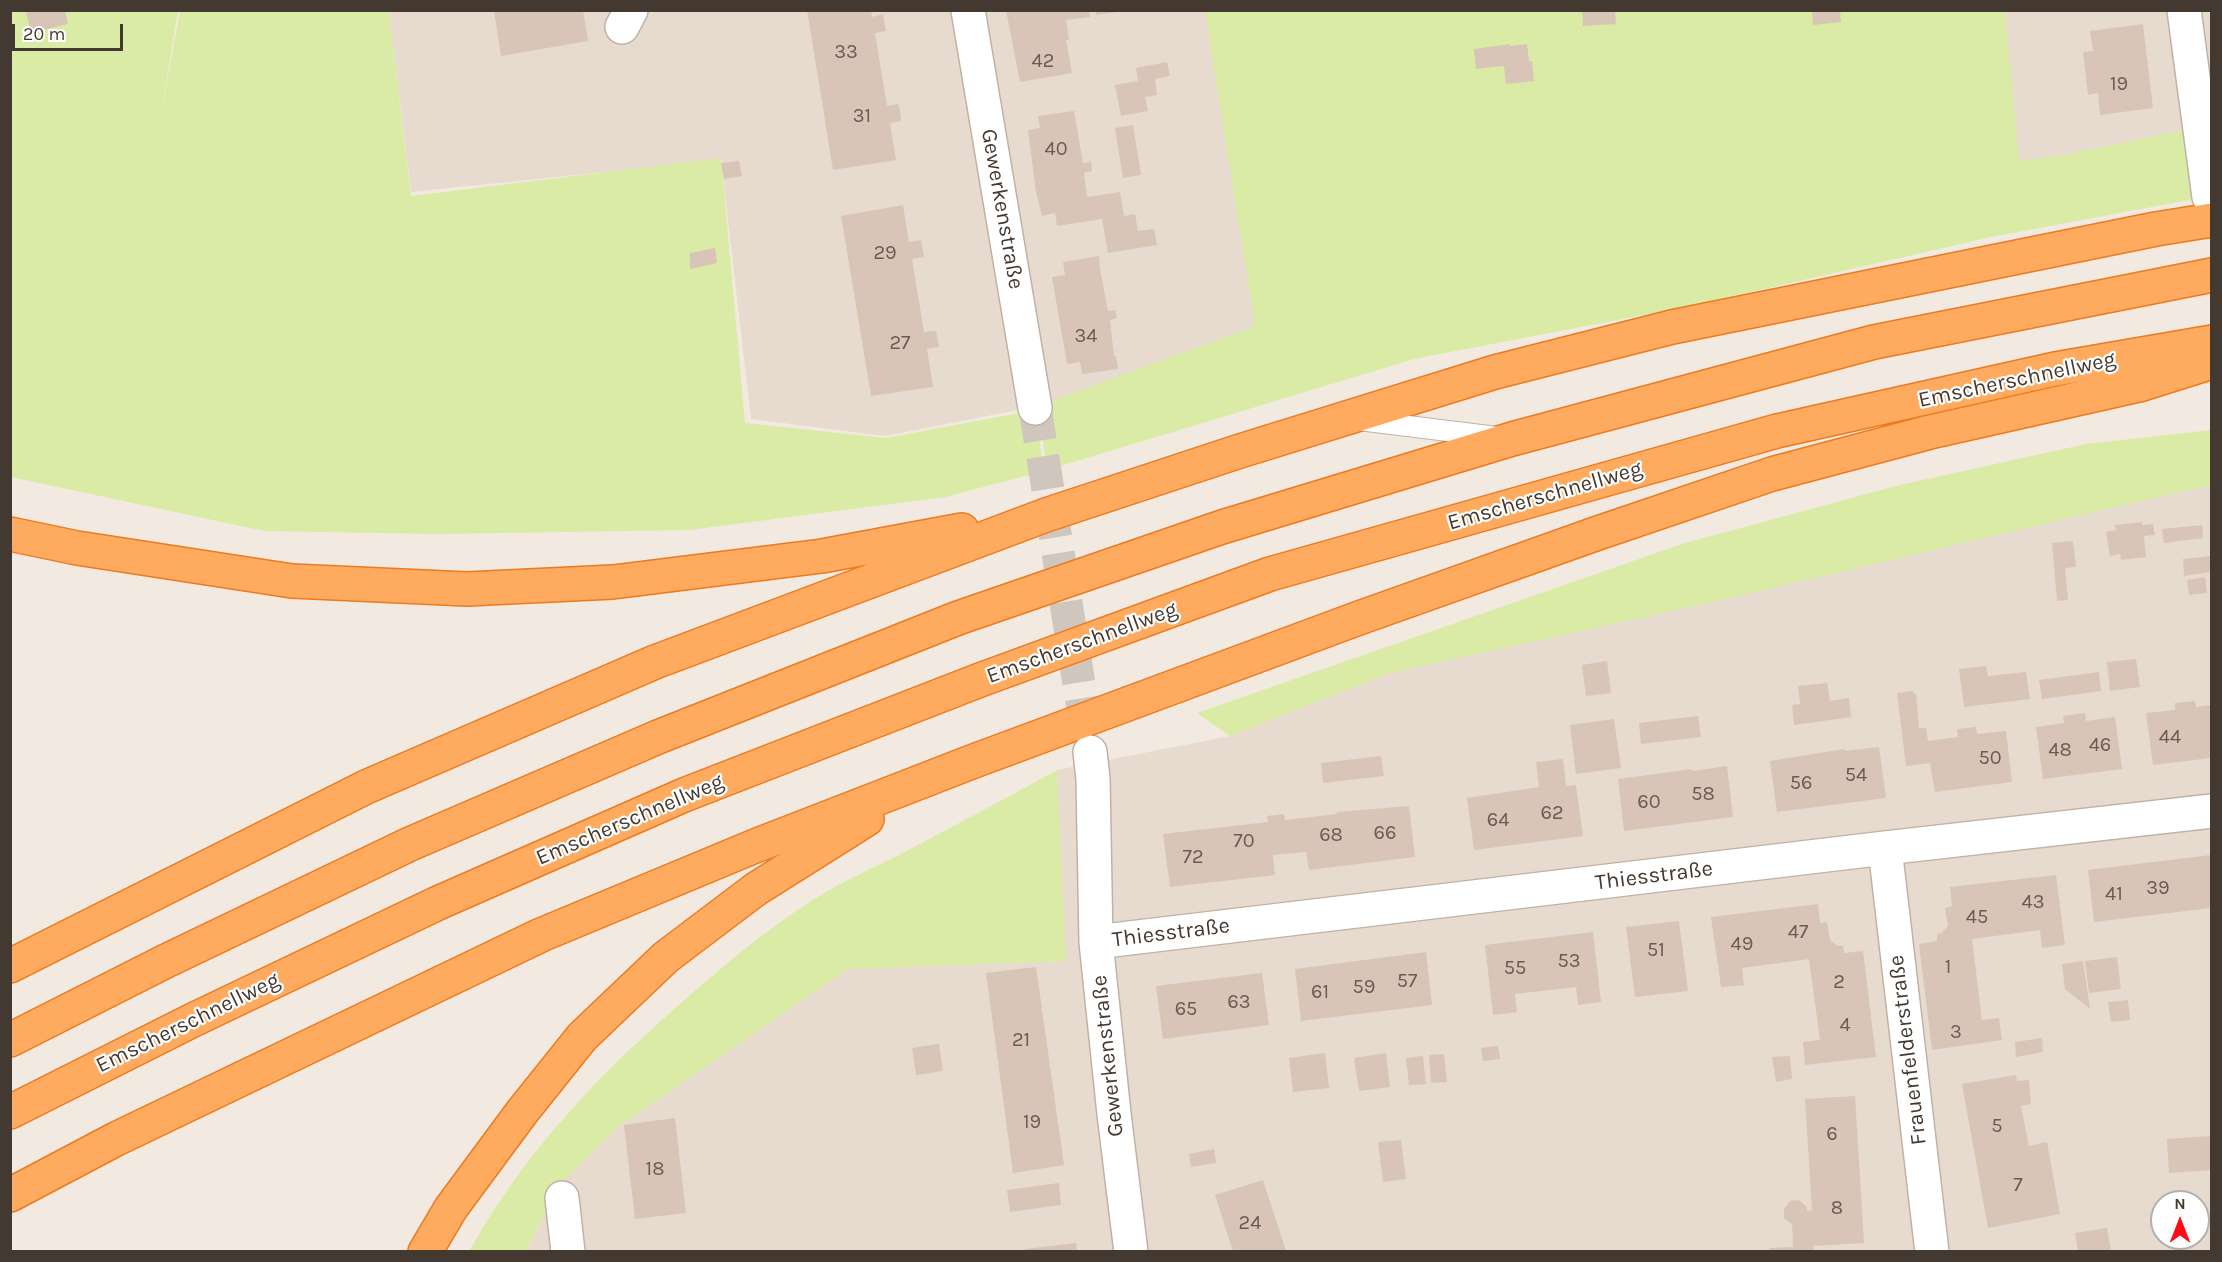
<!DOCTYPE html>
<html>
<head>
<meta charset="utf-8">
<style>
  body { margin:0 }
  #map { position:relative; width:2222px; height:1262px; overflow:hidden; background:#f2eae0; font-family:Karla,sans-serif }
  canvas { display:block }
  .frame { position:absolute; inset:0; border:12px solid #443931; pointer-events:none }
  .north { position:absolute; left:2150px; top:1190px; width:60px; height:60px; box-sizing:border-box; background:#fff; border:2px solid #b4b0ad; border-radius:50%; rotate:0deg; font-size:16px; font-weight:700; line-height:24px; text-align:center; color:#443931 }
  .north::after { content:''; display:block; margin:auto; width:21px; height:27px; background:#ff0b15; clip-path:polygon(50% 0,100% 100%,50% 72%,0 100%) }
  .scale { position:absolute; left:12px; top:24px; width:111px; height:27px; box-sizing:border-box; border:3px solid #443931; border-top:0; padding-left:8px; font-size:18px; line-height:21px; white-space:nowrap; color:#443931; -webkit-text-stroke:4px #fff; paint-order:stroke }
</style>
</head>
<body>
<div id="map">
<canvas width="2222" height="1262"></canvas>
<div class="frame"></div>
<div class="north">N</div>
<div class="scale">20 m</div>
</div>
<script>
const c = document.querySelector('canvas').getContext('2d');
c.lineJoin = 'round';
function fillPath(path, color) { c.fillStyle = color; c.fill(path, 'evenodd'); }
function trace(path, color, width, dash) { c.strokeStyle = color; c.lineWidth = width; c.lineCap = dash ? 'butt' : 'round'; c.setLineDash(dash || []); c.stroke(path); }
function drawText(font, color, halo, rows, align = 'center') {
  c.font = font + ' Karla,sans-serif'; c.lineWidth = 4.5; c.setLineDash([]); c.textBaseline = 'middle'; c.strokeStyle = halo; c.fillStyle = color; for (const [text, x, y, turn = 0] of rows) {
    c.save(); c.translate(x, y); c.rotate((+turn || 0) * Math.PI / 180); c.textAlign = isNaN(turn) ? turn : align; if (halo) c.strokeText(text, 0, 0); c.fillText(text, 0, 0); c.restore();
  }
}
fillPath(new Path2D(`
  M 389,11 L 2211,11 L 2211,125 L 2063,155 L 1545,232 L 1038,406 L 885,436 L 751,419 L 721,160 L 411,192 Z
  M 2211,486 L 2211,1251 L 526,1252 L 559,1185 L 619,1126 L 848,969 L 1065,961 L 1057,770 L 1230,736 L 1390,673 L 2192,489 ZM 2162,1202 L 2198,1202 L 2198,1238 L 2162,1238 Z`), '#e7dace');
fillPath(new Path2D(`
  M 11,10 L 178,11 L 159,125 L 180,11 L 389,11 L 411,196 L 721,158 L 745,423 L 886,438 L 1035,410 L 1044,471 L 945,497 L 689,530 L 438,534 L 264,531 L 11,477 Z
  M 1205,11 L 2005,11 L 2019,161 L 2063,155 L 2211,125 L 2211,196 L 1991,237 L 1690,306 L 1414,359 L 1047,470 L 1038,406 L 1255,326 Z
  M 2211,430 L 2211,486 L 2192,489 L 1700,605 L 1390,673 L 1230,736 L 1197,713 L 1685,543 L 1900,485 L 2086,444 Z
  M 1057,770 L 1066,961 L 848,969 L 619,1126 L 559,1185 L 526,1251 L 469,1252 C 520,1158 594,1080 673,1010 C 718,970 765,930 816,898 C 843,881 873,868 901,854 C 953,826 1005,799 1057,770 Z`), '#d9eba4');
fillPath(new Path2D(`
  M 31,10 L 65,10 L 68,24 L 31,33 L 26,12 Z
  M 494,10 L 583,10 L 588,41 L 501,56 Z
  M 807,10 L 871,10 L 872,17 L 883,14 L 886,31 L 875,33 L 887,106 L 898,104 L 900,111 L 901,121 L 890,123 L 896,160 L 833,170 Z
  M 1006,10 L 1089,10 L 1090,17 L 1066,20 L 1069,40 L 1066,40 L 1072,73 L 1020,82 Z
  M 1095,10 L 1117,10 L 1117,12 L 1096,15 Z
  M 1582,10 L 1615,10 L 1616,24 L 1583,26 Z
  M 1812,10 L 1840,10 L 1841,22 L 1813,25 Z
  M 2143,24 L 2153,108 L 2100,115 L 2098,93 L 2088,95 L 2083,52 L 2093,51 L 2090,31 Z
  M 1510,44 L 1510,46 L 1527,44 L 1529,61 L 1532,61 L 1534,81 L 1506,84 L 1504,66 L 1476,69 L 1474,49 Z
  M 1167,62 L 1170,76 L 1155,79 L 1157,95 L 1145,97 L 1148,111 L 1121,116 L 1115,85 L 1138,81 L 1136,68 Z
  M 1074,111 L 1083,163 L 1091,162 L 1092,171 L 1084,173 L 1087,197 L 1120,192 L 1124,216 L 1135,214 L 1138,231 L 1154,229 L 1157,245 L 1108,253 L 1102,219 L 1057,226 L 1055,213 L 1042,216 L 1036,192 L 1028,130 L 1040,128 L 1038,116 Z
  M 1133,125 L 1141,175 L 1123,178 L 1115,128 Z
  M 739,161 L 742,176 L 724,179 L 721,163 Z
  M 903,205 L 909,242 L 921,240 L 924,257 L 912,259 L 924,332 L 936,331 L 939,347 L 927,349 L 933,387 L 871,396 L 841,216 Z
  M 715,248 L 717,263 L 690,269 L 690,253 Z
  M 1099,256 L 1100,269 L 1108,311 L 1115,310 L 1117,318 L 1110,320 L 1114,356 L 1116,356 L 1118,369 L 1082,374 L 1080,362 L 1067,364 L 1052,277 L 1065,275 L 1063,262 Z
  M 2142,522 L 2142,525 L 2153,524 L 2155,535 L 2144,536 L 2146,557 L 2121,560 L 2120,554 L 2110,556 L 2106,532 L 2116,530 L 2115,525 Z
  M 2202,525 L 2203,538 L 2164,543 L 2162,529 Z
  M 2073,541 L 2076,567 L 2065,568 L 2068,600 L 2057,601 L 2052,543 Z
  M 2211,556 L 2211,572 L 2184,576 L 2183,559 Z
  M 2205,577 L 2207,593 L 2189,595 L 2187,580 Z
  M 2136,659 L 2140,687 L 2110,691 L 2107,662 Z
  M 1607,661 L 1611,693 L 1586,696 L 1582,665 Z
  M 1986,666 L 1988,676 L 2026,672 L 2030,699 L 1964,707 L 1959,669 Z
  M 2099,672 L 2101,691 L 2042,699 L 2039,680 Z
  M 1827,683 L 1830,701 L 1849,698 L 1851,717 L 1794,725 L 1792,705 L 1800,704 L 1798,686 Z
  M 1912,691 L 1916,695 L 1919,728 L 1926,728 L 1928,741 L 1958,737 L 1957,729 L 1966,728 L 1976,727 L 1977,734 L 2006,731 L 2012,782 L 1935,792 L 1930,763 L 1906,766 L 1897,693 Z
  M 2195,701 L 2196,707 L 2211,705 L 2211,758 L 2153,765 L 2146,713 L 2175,710 L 2175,703 Z
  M 2085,713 L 2086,721 L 2115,717 L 2122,769 L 2043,779 L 2036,727 L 2064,723 L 2063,716 Z
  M 1698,716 L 1701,737 L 1641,744 L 1639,723 Z
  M 1614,719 L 1621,768 L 1576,774 L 1570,725 Z
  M 1879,747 L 1886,798 L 1777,812 L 1770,761 L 1844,749 L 1845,751 Z
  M 1381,756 L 1384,776 L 1323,783 L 1321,763 Z
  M 1563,759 L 1566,786 L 1576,785 L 1583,836 L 1474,850 L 1467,798 L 1539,787 L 1536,762 Z
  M 1727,766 L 1733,817 L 1624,831 L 1618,779 L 1692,769 L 1693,771 Z
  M 1409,806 L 1415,857 L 1309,870 L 1306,852 L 1273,855 L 1275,875 L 1170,887 L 1163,834 L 1268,822 L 1267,816 L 1284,814 L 1285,820 L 1337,814 L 1337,812 Z
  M 2211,855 L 2211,908 L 2094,922 L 2088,870 Z
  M 2056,875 L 2065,945 L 2042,948 L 2040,930 L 1972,939 L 1982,1020 L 1999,1018 L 2002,1040 L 1932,1050 L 1919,944 L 1937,941 L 1937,934 L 1941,933 L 1948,926 L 1945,908 L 1952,906 L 1950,887 Z
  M 1818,904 L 1820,923 L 1827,922 L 1830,940 L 1838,946 L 1843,946 L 1844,953 L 1863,951 L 1876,1057 L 1805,1065 L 1803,1042 L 1820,1040 L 1809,959 L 1742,968 L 1744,985 L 1721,987 L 1711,917 Z
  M 1679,921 L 1688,991 L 1635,997 L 1626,927 Z
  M 1593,932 L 1601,1002 L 1578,1005 L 1576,987 L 1515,994 L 1517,1012 L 1493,1015 L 1485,945 Z
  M 1426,952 L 1432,1005 L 1301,1021 L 1295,969 Z
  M 2117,957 L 2121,989 L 2089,993 L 2085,961 Z
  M 2083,961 L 2090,1009 L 2065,989 L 2062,964 Z
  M 1036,967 L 1064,1165 L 1013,1173 L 986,973 Z
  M 1262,973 L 1269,1025 L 1163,1039 L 1156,986 Z
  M 2128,1000 L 2130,1020 L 2111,1022 L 2108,1002 Z
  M 2042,1038 L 2043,1052 L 2016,1057 L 2015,1042 Z
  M 939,1044 L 943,1071 L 916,1075 L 912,1048 Z
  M 1498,1046 L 1500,1059 L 1483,1061 L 1481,1048 Z
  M 1325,1053 L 1329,1088 L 1293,1092 L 1289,1058 Z
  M 1386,1053 L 1390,1087 L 1359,1091 L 1354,1058 Z
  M 1444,1054 L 1447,1082 L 1431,1083 L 1429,1055 Z
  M 1423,1056 L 1426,1084 L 1409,1085 L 1406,1058 Z
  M 1790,1056 L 1792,1079 L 1776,1082 L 1772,1057 Z
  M 2016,1075 L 2017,1081 L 2029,1080 L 2031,1104 L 2021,1106 L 2029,1146 L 2047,1142 L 2060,1214 L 1988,1228 L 1962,1084 Z
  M 1855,1096 L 1864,1243 L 1813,1246 L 1814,1251 L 1770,1251 L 1769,1248 L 1793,1247 L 1792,1224 L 1784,1218 L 1784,1209 L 1790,1201 L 1799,1200 L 1806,1206 L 1807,1211 L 1812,1210 L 1805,1099 Z
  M 675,1118 L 686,1213 L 635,1219 L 624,1125 Z
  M 2211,1136 L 2211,1170 L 2169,1173 L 2167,1139 Z
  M 1401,1140 L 1406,1179 L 1383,1182 L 1378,1142 Z
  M 1214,1149 L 1216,1163 L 1191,1167 L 1189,1154 Z
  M 1263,1180 L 1286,1251 L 1233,1251 L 1215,1195 Z
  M 1059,1183 L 1061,1205 L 1010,1212 L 1007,1190 Z
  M 2107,1228 L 2111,1251 L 2078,1251 L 2075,1233 Z
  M 1076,1243 L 1077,1251 L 1025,1251 L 1025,1249 Z`), '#d8c5b8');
trace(new Path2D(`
  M 1035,408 L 1089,747`), '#cfc7bd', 33, [33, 16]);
const lane = new Path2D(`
  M 1359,420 L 1497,437`);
const street = new Path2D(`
  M 968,10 L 1035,408
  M 2184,10 L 2209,197
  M 622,27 L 631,10
  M 1090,752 L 1093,779 L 1096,942 L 1114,1114 L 1131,1252
  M 1885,848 L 1932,1252
  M 1096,942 L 1885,848 L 2212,811
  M 562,1198 L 568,1252`);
const highway = new Path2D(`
  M 10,534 L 77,548 L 292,581 L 467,589 L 613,582 L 822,556 L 962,530
  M 10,966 L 366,787 L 655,662 L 1046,515 L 1240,451 L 1495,372 L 1672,327 L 2156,229 L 2212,220
  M 10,1040 L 166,961 L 410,844 L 658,737 L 958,618 L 1222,527 L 1512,439 L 1874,342 L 2212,275
  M 10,1112 L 193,1020 L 438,903 L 684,795 L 980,680 L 1270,574 L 1777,431 L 2055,369 L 2212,342
  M 10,1195 L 116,1139 L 541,935 L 755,846 L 974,761 L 1359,618 L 1598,533 L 1772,474 L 1930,432 L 2139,385 L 2212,362
  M 425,1252 L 451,1208 L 522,1112 L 582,1037 L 666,957 L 756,889 L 867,819`);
trace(lane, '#c1b2a6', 22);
trace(street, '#c1b2a6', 36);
trace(highway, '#ec7a21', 36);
trace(lane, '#fff', 20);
trace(street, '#fff', 33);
trace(highway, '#ffab5f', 33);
drawText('20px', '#695c53', null, [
  ["33",846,52],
  ["42",1043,61],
  ["19",2119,84],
  ["31",862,116],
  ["40",1056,149],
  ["29",885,253],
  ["34",1086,336],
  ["27",900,343],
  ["44",2170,737],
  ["46",2100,745],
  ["48",2060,750],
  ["50",1990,758],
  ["54",1856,775],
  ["56",1801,783],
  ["58",1703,794],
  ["60",1649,802],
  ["62",1552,813],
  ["64",1498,820],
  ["66",1385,833],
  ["68",1331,835],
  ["70",1244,841],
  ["72",1193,857],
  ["39",2158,888],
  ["41",2114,894],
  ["43",2033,902],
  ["45",1977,917],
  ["47",1798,932],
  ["49",1742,944],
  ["51",1656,950],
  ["53",1569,961],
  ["1",1948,967],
  ["55",1515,968],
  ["57",1407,981],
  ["2",1839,982],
  ["59",1364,987],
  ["61",1320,992],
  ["63",1239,1002],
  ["65",1186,1009],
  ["4",1845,1025],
  ["3",1956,1032],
  ["21",1021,1040],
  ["19",1032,1122],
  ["5",1997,1126],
  ["6",1832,1134],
  ["18",655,1169],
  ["7",2018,1185],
  ["8",1837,1208],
  ["24",1250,1223]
]);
drawText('22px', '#443931', '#fff', [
  ["Gewerkenstraße",1002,209,80],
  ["Emscherschnellweg",2017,380,-12],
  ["Emscherschnellweg",1545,496,-16],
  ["Emscherschnellweg",1082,643,-20],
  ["Emscherschnellweg",630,820,-23],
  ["Thiesstraße",1654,876,-7],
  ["Thiesstraße",1171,933,-7],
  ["Emscherschnellweg",188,1023,-26],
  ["Frauenfelderstraße",1908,1050,-97],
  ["Gewerkenstraße",1108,1056,-96]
]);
</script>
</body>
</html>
